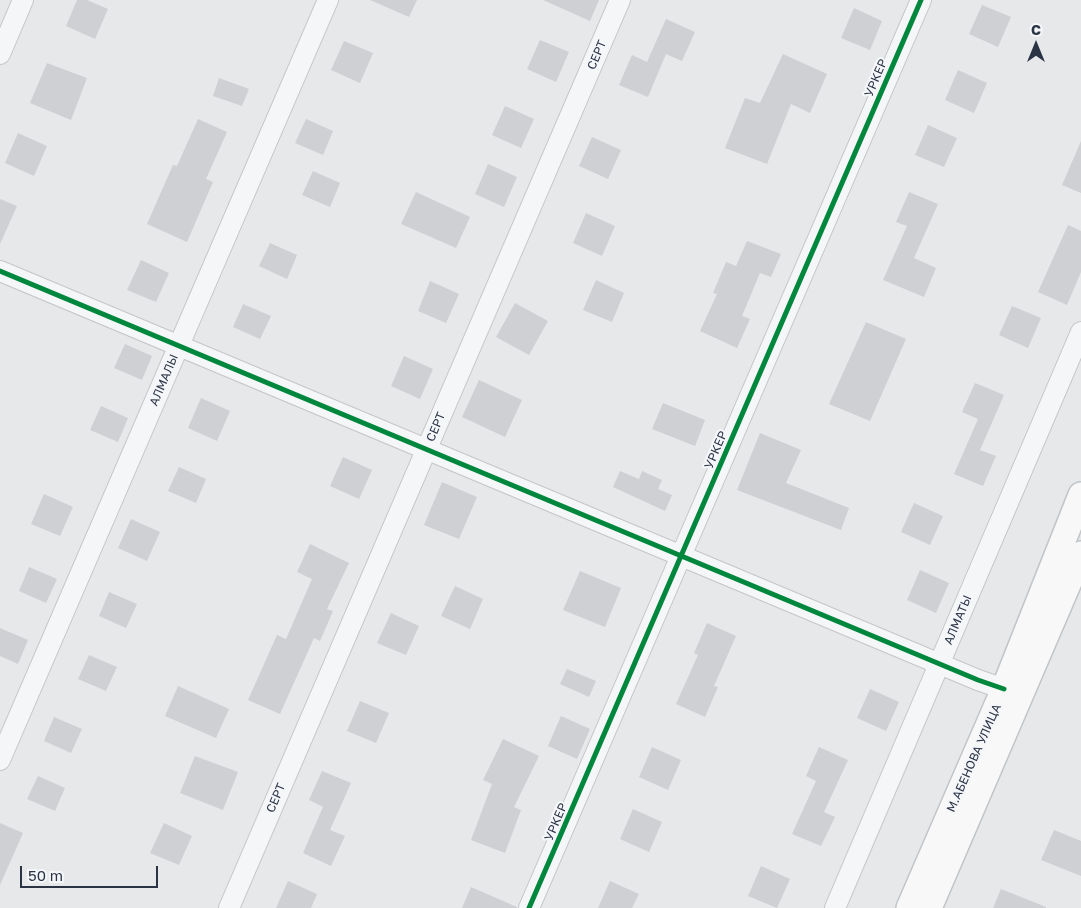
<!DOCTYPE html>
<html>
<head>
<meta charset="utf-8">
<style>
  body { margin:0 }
  #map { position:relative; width:1081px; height:908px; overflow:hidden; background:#e6e8ea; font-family:"Golos Text",sans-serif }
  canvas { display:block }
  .north { position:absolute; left:1011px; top:20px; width:50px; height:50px; -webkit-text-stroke:4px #f4f6f9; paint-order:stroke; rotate:0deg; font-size:14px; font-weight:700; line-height:20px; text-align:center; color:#2b3445 }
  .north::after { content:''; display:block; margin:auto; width:18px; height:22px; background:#2b3445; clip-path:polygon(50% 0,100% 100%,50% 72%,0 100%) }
  .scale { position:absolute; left:20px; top:866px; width:138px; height:22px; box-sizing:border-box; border:2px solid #2b3445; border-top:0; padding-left:6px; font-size:15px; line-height:18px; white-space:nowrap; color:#2b3445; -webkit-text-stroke:4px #f4f6f9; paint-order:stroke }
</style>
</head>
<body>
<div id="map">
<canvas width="1081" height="908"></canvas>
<div class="north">С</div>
<div class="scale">50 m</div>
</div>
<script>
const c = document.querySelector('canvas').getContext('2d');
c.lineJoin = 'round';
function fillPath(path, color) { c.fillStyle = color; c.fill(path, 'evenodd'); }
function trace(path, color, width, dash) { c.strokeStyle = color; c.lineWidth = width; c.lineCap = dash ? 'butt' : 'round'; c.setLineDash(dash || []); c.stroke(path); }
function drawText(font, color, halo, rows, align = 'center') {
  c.font = font + ' "Golos Text",sans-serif'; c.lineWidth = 4.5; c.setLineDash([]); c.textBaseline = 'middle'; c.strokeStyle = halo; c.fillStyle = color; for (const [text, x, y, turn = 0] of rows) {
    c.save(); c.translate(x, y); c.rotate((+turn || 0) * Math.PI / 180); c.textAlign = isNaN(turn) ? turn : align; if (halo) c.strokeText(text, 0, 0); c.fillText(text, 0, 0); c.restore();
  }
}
fillPath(new Path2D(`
  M 77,0 L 87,0 L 108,9 L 95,39 L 66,26 Z
  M 370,0 L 417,0 L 409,17 Z
  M 543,0 L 599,0 L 590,21 Z
  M 982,5 L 1011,17 L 998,47 L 969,34 Z
  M 854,8 L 882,21 L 870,50 L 841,38 Z
  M 666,19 L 695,32 L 682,61 L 666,54 L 648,97 L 619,85 L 632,55 L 647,62 Z
  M 540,40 L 569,52 L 556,82 L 527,69 Z
  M 344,41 L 373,53 L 360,83 L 331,70 Z
  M 783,54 L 827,74 L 810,113 L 791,104 L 767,164 L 725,148 L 745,98 L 760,103 Z
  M 47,63 L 87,78 L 71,120 L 30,103 Z
  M 958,70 L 987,83 L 974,113 L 945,100 Z
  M 219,78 L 249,89 L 242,106 L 213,96 Z
  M 505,106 L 534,119 L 521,148 L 492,135 Z
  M 198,119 L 227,132 L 206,179 L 213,182 L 187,242 L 147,224 L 173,165 L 177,166 Z
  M 306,119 L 333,131 L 323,155 L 295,143 Z
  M 928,125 L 957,138 L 944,167 L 915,155 Z
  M 18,133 L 47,146 L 34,176 L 5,163 Z
  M 592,137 L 621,150 L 608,179 L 579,166 Z
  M 1081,141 L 1081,193 L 1062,185 Z
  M 488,164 L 517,177 L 504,207 L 475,194 Z
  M 313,171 L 340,183 L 330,207 L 302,195 Z
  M 416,192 L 470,217 L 456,248 L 401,224 Z
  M 909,192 L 938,204 L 914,258 L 936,268 L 924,297 L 883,280 L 907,226 L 896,222 Z
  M 0,199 L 17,206 L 0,244 Z
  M 586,213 L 615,226 L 602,256 L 573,243 Z
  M 1068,225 L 1081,231 L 1081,272 L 1067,305 L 1038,292 Z
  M 747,241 L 781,254 L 771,277 L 760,273 L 742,316 L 750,319 L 737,348 L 700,331 L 717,294 L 713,293 L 726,262 L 736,266 Z
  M 270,243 L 297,255 L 287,279 L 259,266 Z
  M 141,260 L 169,273 L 156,302 L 127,290 Z
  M 596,280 L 624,293 L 612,322 L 583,310 Z
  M 430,281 L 459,294 L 446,323 L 418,311 Z
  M 515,303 L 548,321 L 529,355 L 496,337 Z
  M 243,304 L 271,316 L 260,339 L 233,327 Z
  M 1012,306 L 1041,318 L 1028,348 L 999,335 Z
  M 866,322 L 906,339 L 870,421 L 829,404 Z
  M 125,344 L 152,356 L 142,380 L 114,368 Z
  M 404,356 L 433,369 L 420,399 L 391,386 Z
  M 479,380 L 522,400 L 505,437 L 462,417 Z
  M 975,383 L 1004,395 L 980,450 L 996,456 L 983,486 L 954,474 L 978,419 L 962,412 Z
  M 201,398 L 230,411 L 217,441 L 188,428 Z
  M 663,403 L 705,420 L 695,446 L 652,429 Z
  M 101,406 L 128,418 L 118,442 L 90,430 Z
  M 760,433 L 801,450 L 786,483 L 849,508 L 841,530 L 737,490 Z
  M 343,457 L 372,470 L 359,499 L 330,486 Z
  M 179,467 L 206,479 L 196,503 L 168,491 Z
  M 620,471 L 639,479 L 642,471 L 662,480 L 658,489 L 672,495 L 665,511 L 613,487 Z
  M 442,482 L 477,497 L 459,539 L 424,525 Z
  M 44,494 L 73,507 L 60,536 L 31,524 Z
  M 914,503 L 943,516 L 930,545 L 901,532 Z
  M 131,519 L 160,532 L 147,561 L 118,548 Z
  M 310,544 L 349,563 L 327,609 L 333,611 L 320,641 L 314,638 L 280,714 L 248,700 L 277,635 L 286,639 L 312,579 L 297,572 Z
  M 29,567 L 57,579 L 46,603 L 19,591 Z
  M 920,570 L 949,583 L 936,613 L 907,600 Z
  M 580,571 L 621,588 L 605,627 L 563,610 Z
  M 455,586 L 483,599 L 470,629 L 441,616 Z
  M 109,592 L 137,604 L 126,628 L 99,616 Z
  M 391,613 L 419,626 L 406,655 L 377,643 Z
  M 707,623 L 736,636 L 714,686 L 718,687 L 705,717 L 676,704 L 698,655 L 694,653 Z
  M 0,628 L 28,640 L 18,664 L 0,656 Z
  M 89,655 L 117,667 L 106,691 L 78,679 Z
  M 567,669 L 596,681 L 589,697 L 560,684 Z
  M 178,686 L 229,709 L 216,738 L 165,716 Z
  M 870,689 L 899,702 L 886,731 L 857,718 Z
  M 360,701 L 389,713 L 376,743 L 347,731 Z
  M 561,716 L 590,729 L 577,759 L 548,746 Z
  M 54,717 L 82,729 L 71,753 L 44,741 Z
  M 503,739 L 539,756 L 514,807 L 521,810 L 505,853 L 471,840 L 492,784 L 483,780 Z
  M 652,747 L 681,760 L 668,790 L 639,777 Z
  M 819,747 L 848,760 L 824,812 L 835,817 L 821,846 L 792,834 L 816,781 L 806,776 Z
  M 195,756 L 238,772 L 223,810 L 180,793 Z
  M 322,771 L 351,783 L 330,830 L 345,836 L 331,866 L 303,853 L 323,807 L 309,800 Z
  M 38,776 L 65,788 L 55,811 L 27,799 Z
  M 633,809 L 662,822 L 649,852 L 620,839 Z
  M 0,823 L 23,833 L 0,885 Z
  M 164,823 L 192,836 L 179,865 L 150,853 Z
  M 1054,830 L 1081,841 L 1081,876 L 1041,860 Z
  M 761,866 L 790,879 L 777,908 L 748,896 Z
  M 288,881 L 317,894 L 311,908 L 276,908 Z
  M 610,881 L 639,894 L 632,908 L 598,908 Z
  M 471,887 L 517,907 L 517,908 L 462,908 Z
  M 1001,889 L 1046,907 L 1046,908 L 993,908 Z`), '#ced0d3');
const minor = new Path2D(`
  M 0,54 L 23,0
  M 0,271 L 978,680 L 1004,689
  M 0,760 L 328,0
  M 229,908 L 620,0
  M 529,908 L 921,0
  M 835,908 L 1081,332`);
const major = new Path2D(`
  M 909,908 L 1004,689 L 1081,495
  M 929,908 L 1081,554`);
trace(minor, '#c4c6c8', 22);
trace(major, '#c2c5c8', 28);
trace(minor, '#f5f6f7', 20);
trace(major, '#f8f8f8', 25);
trace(new Path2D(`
  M 0,271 L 978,680 L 1004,689
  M 529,908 L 921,0`), '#00873e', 5);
drawText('12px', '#2b3445', '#f4f6f9', [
  ["СЕРТ",597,55,-67],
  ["УРКЕР",876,78,-67],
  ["АЛМАЛЫ",164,380,-67],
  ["СЕРТ",436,427,-67],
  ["УРКЕР",716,450,-67],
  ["АЛМАТЫ",958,620,-67],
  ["М.АБЕНОВА УЛИЦА",974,758,-66],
  ["СЕРТ",276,798,-67],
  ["УРКЕР",556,822,-67]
]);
</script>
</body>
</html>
